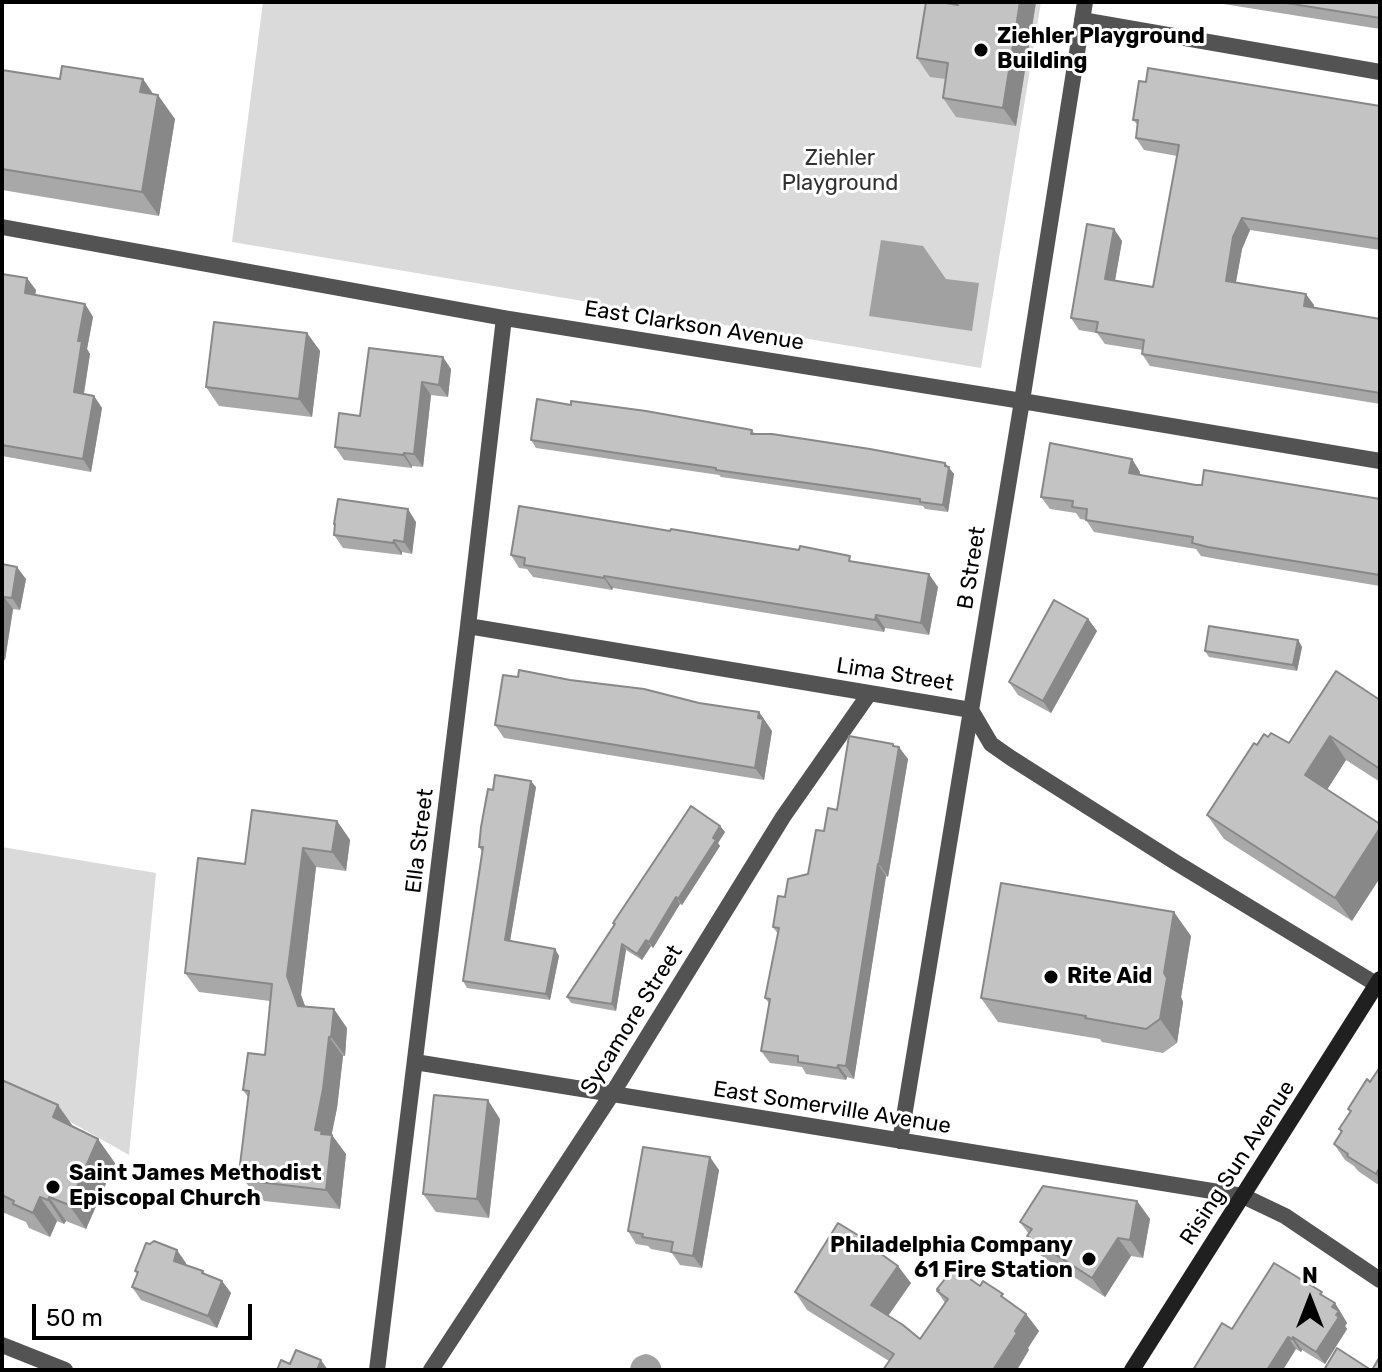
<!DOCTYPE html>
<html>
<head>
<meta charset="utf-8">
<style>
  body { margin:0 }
  #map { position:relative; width:1382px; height:1372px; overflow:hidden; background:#fff; font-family:Rubik,sans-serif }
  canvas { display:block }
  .frame { position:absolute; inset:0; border:4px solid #000; pointer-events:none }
  .north { position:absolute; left:1270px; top:1260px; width:80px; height:80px; -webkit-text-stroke:6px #fff; paint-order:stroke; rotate:0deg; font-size:22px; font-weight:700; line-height:32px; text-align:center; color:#000 }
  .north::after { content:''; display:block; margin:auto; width:28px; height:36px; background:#000; clip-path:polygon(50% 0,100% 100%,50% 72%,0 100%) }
  .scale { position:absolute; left:32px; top:1304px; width:220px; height:36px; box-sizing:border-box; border:4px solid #000; border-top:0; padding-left:10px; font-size:24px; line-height:28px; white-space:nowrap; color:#000; -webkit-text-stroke:6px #fff; paint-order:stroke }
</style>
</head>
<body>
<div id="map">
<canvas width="1382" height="1372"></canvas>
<div class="frame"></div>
<div class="north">N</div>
<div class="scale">50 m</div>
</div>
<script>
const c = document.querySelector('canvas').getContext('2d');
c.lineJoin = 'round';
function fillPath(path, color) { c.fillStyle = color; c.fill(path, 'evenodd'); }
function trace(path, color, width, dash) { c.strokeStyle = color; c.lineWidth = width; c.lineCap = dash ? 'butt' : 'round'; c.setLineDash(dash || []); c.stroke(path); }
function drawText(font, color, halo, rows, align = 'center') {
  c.font = font + ' Rubik,sans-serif'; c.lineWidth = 6; c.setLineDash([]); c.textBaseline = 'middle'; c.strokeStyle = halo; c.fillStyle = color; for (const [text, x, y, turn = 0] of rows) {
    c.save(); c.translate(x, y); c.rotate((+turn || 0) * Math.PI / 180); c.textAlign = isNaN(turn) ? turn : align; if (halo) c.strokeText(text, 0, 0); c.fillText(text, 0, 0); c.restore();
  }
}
fillPath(new Path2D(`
  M 263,2 L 1041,2 L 981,368 L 232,242 Z
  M 2,847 L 156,873 L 129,1155 L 2,1083 Z`), '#dadada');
fillPath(new Path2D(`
  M 881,240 L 923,246 L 946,279 L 979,283 L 972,331 L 869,316 Z
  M 646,1354 C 655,1356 660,1360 662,1370 L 630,1370 C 631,1360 636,1356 646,1354 Z`), '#a1a1a1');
trace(new Path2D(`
  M 1082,20 L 1380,72
  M 2,227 L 504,318 L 1022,401 L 1380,461
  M 468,626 L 971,710 L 991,744 L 1011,758 L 1175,862 L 1376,984
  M 415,1062 L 1243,1196 L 1285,1216 L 1380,1280
  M 900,1141 L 1022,401 L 1085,2
  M 377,1370 L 468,626 L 504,318
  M 431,1370 L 612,1094 L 783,817 L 869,694`), '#535353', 16);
trace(new Path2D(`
  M 2,1345 L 65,1370`), '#535353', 16);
trace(new Path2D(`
  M 1132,1370 L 1380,979`), '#202020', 16);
fillPath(new Path2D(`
  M 958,2 L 1036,2 L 1016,126 L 956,117 L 943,98 L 946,79 L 930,77 L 917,58 L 958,5 Z
  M 1211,2 L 1380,2 L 1380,29 Z
  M 2,70 L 60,79 L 143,79 L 154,95 L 175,119 L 159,216 L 2,190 Z
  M 1380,106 L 1380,250 L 1250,230 L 1242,249 L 1236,282 L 1314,305 L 1314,308 L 1380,319 L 1380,404 L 1150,366 L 1142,354 L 1143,350 L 1105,344 L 1097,333 L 1079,330 L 1071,318 L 1114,229 L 1122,241 L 1115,281 L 1153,287 L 1177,156 L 1144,150 L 1136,138 L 1138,125 L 1133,120 Z
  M 2,274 L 36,290 L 35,295 L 85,304 L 93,317 L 87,349 L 90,354 L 84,394 L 94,396 L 102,408 L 91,472 L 2,456 Z
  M 307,333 L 320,351 L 312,417 L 219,406 L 206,387 Z
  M 369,348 L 451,369 L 448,397 L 431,395 L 423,467 L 412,466 L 412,468 L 344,460 L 335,447 L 360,416 Z
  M 752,430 L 755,434 L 945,463 L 954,474 L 948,512 L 925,509 L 923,506 L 721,477 L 719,475 L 536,448 L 531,440 Z
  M 1132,459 L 1140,472 L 1140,475 L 1196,485 L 1380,499 L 1380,586 L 1217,559 L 1201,556 L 1196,549 L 1094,532 L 1086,520 L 1080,519 L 1076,513 L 1050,509 L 1041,497 Z
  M 416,522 L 412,554 L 402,552 L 402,555 L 343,548 L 334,535 L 335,526 L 334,524 Z
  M 511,555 L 854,562 L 938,587 L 929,635 L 885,628 L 884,632 L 613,588 L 612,590 L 533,577 L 527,569 L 519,568 Z
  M 2,564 L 26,579 L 20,610 L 13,609 L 5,660 L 2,660 Z
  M 1088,619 L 1097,631 L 1051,713 L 1018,695 L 1009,682 Z
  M 1298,640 L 1302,647 L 1297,671 L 1209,657 L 1205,651 Z
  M 1380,700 L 1380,782 L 1346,760 L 1327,790 L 1352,921 L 1224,839 L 1207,815 L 1268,737 L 1289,743 Z
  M 699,703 L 759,712 L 772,731 L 764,780 L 504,738 L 495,725 Z
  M 895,746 L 908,759 L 892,855 L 888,877 L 886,876 L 854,1079 L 847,1077 L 846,1080 L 806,1074 L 802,1067 L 770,1063 L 761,1051 L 769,1003 L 765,998 L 778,934 L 773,927 L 785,897 L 808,874 L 824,831 L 837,810 Z
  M 536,787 L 510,941 L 555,949 L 559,956 L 550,1000 L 467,988 L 463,981 L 483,853 L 479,847 Z
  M 337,821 L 350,840 L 346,871 L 316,867 L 301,995 L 305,1006 L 347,1028 L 345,1056 L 343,1056 L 337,1108 L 331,1135 L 346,1154 L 340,1209 L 264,1201 L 258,1193 L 253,1192 L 239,1173 L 248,1097 L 243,1090 L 265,1055 L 270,1001 L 199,992 L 185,973 L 245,864 Z
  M 720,826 L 725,832 L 718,843 L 720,846 L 682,905 L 680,904 L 653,948 L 651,946 L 642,960 L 626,950 L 616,1011 L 571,1003 L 567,997 Z
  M 1191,936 L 1181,997 L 1183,1002 L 1177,1043 L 1163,1053 L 1102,1042 L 1100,1039 L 998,1022 L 981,998 Z
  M 1380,1067 L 1380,1186 L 1358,1171 L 1354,1166 L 1345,1160 L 1334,1144 L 1341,1132 L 1339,1129 L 1350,1113 L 1348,1109 L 1370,1082 Z
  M 2,1085 L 74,1127 L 115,1163 L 86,1229 L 66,1221 L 64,1224 L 57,1221 L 50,1237 L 29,1228 L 26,1222 L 2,1212 Z
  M 500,1119 L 489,1218 L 436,1212 L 423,1194 Z
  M 719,1170 L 702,1268 L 680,1265 L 672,1253 L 651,1249 L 648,1246 L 636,1244 L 628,1231 Z
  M 1137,1201 L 1150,1219 L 1143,1258 L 1131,1256 L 1105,1297 L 1040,1255 L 1027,1236 L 1029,1234 L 1020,1222 Z
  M 861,1237 L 864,1242 L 911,1283 L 888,1316 L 920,1339 L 945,1303 L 937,1291 L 961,1276 L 1008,1301 L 1026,1314 L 1039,1331 L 1028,1348 L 1029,1350 L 889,1361 L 807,1310 L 795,1292 Z
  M 186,1263 L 185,1265 L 203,1271 L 206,1275 L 222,1281 L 231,1293 L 217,1328 L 141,1300 L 132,1287 L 138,1274 L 135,1271 Z
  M 1325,1297 L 1335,1303 L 1347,1323 L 1345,1326 L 1347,1329 L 1325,1364 L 1302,1350 L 1301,1352 L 1296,1349 L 1232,1329 Z`), '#a8a8a8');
fillPath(new Path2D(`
  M 1020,2 L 1036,2 L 1016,126 L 1003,108 Z
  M 143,79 L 157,100 L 158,95 L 175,119 L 159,216 L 142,192 L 140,92 Z
  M 1242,218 L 1250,230 L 1242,249 L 1234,292 L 1226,281 L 1233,237 Z
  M 1114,229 L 1122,241 L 1113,291 L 1105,279 Z
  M 27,278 L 36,290 L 33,305 L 25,293 Z
  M 1306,294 L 1314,305 L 1312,318 L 1304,306 Z
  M 85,304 L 93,317 L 87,349 L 90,354 L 82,404 L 74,392 L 78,341 Z
  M 307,333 L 320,351 L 312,417 L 299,399 Z
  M 443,357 L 451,369 L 448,397 L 439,385 Z
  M 422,382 L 431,395 L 423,467 L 414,454 Z
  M 94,396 L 102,408 L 91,472 L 83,459 Z
  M 404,453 L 412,466 L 412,468 L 403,455 Z
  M 1132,459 L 1140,472 L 1138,486 L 1129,473 Z
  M 945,463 L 954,474 L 948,512 L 943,505 Z
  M 408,509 L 416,522 L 412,554 L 404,542 Z
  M 394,540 L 402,552 L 402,555 L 393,543 Z
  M 17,567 L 26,579 L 20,610 L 12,598 Z
  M 929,574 L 938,587 L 929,635 L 921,623 Z
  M 604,576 L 613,588 L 612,590 L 604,578 Z
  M 4,597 L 13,609 L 5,660 L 2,656 L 2,611 Z
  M 876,615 L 885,628 L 884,632 L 875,620 Z
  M 1088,619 L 1097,631 L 1051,713 L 1043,701 Z
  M 1298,640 L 1302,647 L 1297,671 L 1293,665 Z
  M 759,712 L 772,731 L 764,780 L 755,768 Z
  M 1330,736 L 1346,760 L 1321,799 L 1305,775 Z
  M 893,744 L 898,751 L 899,747 L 908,759 L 888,877 L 879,864 Z
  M 531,781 L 536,787 L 509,947 L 505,940 Z
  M 337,821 L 350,840 L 346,871 L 332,852 Z
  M 720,826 L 725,832 L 718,843 L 720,846 L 682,905 L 678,899 Z
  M 1380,828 L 1380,878 L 1352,921 L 1335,898 Z
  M 303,848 L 316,867 L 301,995 L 312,1025 L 298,1006 L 287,976 Z
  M 878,864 L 886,876 L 854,1079 L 846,1066 Z
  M 676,897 L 680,904 L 653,948 L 649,942 Z
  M 1174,912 L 1191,936 L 1181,997 L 1183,1002 L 1177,1043 L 1160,1019 L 1164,973 Z
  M 646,940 L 651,946 L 642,960 L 637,954 Z
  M 622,944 L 626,950 L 616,1011 L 612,1004 Z
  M 555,949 L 559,956 L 550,1000 L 546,994 Z
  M 334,1009 L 347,1028 L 345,1056 L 331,1037 Z
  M 329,1037 L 343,1056 L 337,1108 L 330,1143 L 332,1135 L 346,1154 L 340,1209 L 326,1190 L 315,1130 Z
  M 838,1065 L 847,1077 L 846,1080 L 837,1068 Z
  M 488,1100 L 500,1119 L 489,1218 L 477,1199 Z
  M 58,1105 L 75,1129 L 53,1117 Z
  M 98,1139 L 115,1163 L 86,1229 L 69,1205 Z
  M 710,1157 L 719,1170 L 702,1268 L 693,1256 Z
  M 1380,1167 L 1380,1180 L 1376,1174 Z
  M 40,1197 L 57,1221 L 50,1237 L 33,1213 Z
  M 49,1197 L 66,1221 L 64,1224 L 48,1200 Z
  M 1137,1201 L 1150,1219 L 1143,1258 L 1130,1240 Z
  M 1118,1238 L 1131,1256 L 1105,1297 L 1092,1278 Z
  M 177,1250 L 186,1263 L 183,1274 L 174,1261 Z
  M 898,1266 L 911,1283 L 883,1323 L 871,1305 Z
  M 222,1281 L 231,1293 L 217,1328 L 208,1316 Z
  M 1335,1303 L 1347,1323 L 1345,1326 L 1347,1329 L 1325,1364 L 1316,1352 L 1332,1307 Z
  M 1026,1314 L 1039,1331 L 1028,1348 L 1029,1350 L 1017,1370 L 993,1370 Z
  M 1288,1337 L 1296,1349 L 1283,1370 L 1267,1370 Z
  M 1293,1337 L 1302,1350 L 1301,1352 L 1292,1339 Z
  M 321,1360 L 328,1370 L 317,1370 Z`), '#888');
const building = new Path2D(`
  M 926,2 L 940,2 L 958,5 L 958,2 L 1020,2 L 1003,108 L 943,98 L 948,63 L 917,58 Z
  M 1280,2 L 1380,2 L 1380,18 Z
  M 62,66 L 143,79 L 140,92 L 158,95 L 142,192 L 2,169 L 2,70 L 60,79 Z
  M 1148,68 L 1380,106 L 1380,239 L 1242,218 L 1233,237 L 1226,281 L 1306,294 L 1304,306 L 1380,319 L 1380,393 L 1142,354 L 1144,340 L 1096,332 L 1098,322 L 1071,318 L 1087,224 L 1114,229 L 1105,279 L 1153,287 L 1179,145 L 1136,138 L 1138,120 L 1133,120 L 1139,81 L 1146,82 Z
  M 2,274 L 27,278 L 25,293 L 85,304 L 78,341 L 82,341 L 74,392 L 94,396 L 83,459 L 2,445 Z
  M 214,322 L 307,333 L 299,399 L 206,387 Z
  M 369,348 L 443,357 L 439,385 L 422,382 L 414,454 L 404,453 L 403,455 L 335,447 L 339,413 L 360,416 Z
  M 537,399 L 571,405 L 571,401 L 646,411 L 752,430 L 751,434 L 772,434 L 870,449 L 945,463 L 945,466 L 949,467 L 943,505 L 920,502 L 920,499 L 716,470 L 716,468 L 531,440 Z
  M 1050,443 L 1132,459 L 1129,473 L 1196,485 L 1202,485 L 1204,470 L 1380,499 L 1380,575 L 1208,547 L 1192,543 L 1193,537 L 1086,520 L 1087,509 L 1072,507 L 1073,501 L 1041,497 Z
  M 338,499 L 408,509 L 404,542 L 394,540 L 393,543 L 334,535 L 335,524 L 334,524 Z
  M 519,506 L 670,531 L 671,529 L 799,550 L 800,546 L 850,556 L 849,561 L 929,574 L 921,623 L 876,615 L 875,620 L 604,576 L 604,578 L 524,565 L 525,558 L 511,555 Z
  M 2,564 L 17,567 L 12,598 L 4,597 L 2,611 Z
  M 1054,600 L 1088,619 L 1043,701 L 1009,682 Z
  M 1209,626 L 1298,640 L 1293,665 L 1205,651 Z
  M 519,670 L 570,680 L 644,689 L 699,703 L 759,712 L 758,718 L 763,719 L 755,768 L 495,725 L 503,675 L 518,677 Z
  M 1336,671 L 1380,700 L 1380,769 L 1330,736 L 1305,775 L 1380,824 L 1380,828 L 1335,898 L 1207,815 L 1254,743 L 1257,745 L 1264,734 L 1268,737 L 1271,733 L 1289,743 Z
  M 849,736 L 893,744 L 893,746 L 899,747 L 883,842 L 879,864 L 878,864 L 846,1066 L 838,1065 L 837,1068 L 798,1062 L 798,1056 L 761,1051 L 770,999 L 765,998 L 779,928 L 773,927 L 778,896 L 785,897 L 788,879 L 808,874 L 816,830 L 824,831 L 828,808 L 837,810 Z
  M 495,775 L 531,781 L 505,940 L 555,949 L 546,994 L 463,981 L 483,847 L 479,847 L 481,827 L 488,789 L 493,790 Z
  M 691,806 L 720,826 L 713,838 L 716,840 L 678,899 L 676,897 L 649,942 L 646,940 L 637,954 L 622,944 L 612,1004 L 567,997 L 615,924 L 613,923 Z
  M 252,810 L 337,821 L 332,852 L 303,848 L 287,976 L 298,1006 L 334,1009 L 331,1037 L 329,1037 L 323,1089 L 315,1130 L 322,1131 L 321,1134 L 332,1135 L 326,1190 L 250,1181 L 251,1175 L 239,1173 L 249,1091 L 243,1090 L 248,1053 L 265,1055 L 272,984 L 185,973 L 198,858 L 245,864 Z
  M 1001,883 L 1174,912 L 1164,973 L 1167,978 L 1160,1019 L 1146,1029 L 1085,1018 L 1086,1016 L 981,998 Z
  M 1380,1067 L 1380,1167 L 1376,1174 L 1347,1156 L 1348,1154 L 1334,1144 L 1342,1131 L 1339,1129 L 1351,1111 L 1348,1109 L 1367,1079 L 1370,1082 Z
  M 4,1081 L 58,1105 L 53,1117 L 98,1139 L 69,1205 L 49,1197 L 48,1200 L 40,1197 L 33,1213 L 13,1204 L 14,1201 L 2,1195 L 2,1085 Z
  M 434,1095 L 488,1100 L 477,1199 L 423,1194 Z
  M 643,1147 L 710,1157 L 693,1256 L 671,1252 L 673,1242 L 642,1237 L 643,1234 L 628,1231 Z
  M 1043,1186 L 1137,1201 L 1130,1240 L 1118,1238 L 1092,1278 L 1027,1236 L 1032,1229 L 1020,1222 Z
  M 838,1223 L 861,1237 L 860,1239 L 898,1266 L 871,1305 L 903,1325 L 920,1339 L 948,1299 L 937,1291 L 939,1290 L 937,1289 L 952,1270 L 961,1276 L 963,1274 L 980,1286 L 983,1281 L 1003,1294 L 1001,1296 L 1026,1314 L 1015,1331 L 1017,1333 L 993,1370 L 883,1370 L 894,1354 L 795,1292 Z
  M 154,1241 L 177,1250 L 174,1261 L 203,1271 L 202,1273 L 222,1281 L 208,1316 L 132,1287 L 138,1272 L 135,1271 L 146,1243 L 150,1244 Z
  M 1274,1263 L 1322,1292 L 1320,1294 L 1335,1303 L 1332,1307 L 1339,1311 L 1336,1315 L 1339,1317 L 1316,1352 L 1293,1337 L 1292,1339 L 1288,1337 L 1267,1370 L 1193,1370 L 1222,1323 L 1232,1329 Z
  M 1337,1348 L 1371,1370 L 1324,1370 Z
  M 296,1350 L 321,1360 L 317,1370 L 277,1370 L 281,1360 L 290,1364 Z
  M 1379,1358 L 1380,1370 L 1372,1370 Z`);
fillPath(building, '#c3c3c3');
trace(building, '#888', 2);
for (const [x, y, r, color] of [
  [981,50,8,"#000"],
  [1051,977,8,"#000"],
  [53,1187,8,"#000"],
  [1089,1259,8,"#000"]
]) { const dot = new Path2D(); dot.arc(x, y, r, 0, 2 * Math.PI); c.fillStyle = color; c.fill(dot); trace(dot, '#fff', 3); }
drawText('bold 22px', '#000', '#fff', [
  ["Ziehler Playground",997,37],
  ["Building",997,62],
  ["Rite Aid",1067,977],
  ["Saint James Methodist",69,1174],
  ["Episcopal Church",69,1199],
  ["Philadelphia Company",1073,1246,"right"],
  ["61 Fire Station",1073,1271,"right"]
], 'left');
drawText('22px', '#313131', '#fff', [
  ["Ziehler",840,159],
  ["Playground",840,184]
]);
drawText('22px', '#000', '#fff', [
  ["East Clarkson Avenue",694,326,9],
  ["B Street",972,568,-81],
  ["Lima Street",895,675,9],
  ["Ella Street",420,841,-83],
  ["Sycamore Street",632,1020,-58],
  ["East Somerville Avenue",832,1108,9],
  ["Rising Sun Avenue",1238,1163,-57]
]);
</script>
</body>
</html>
